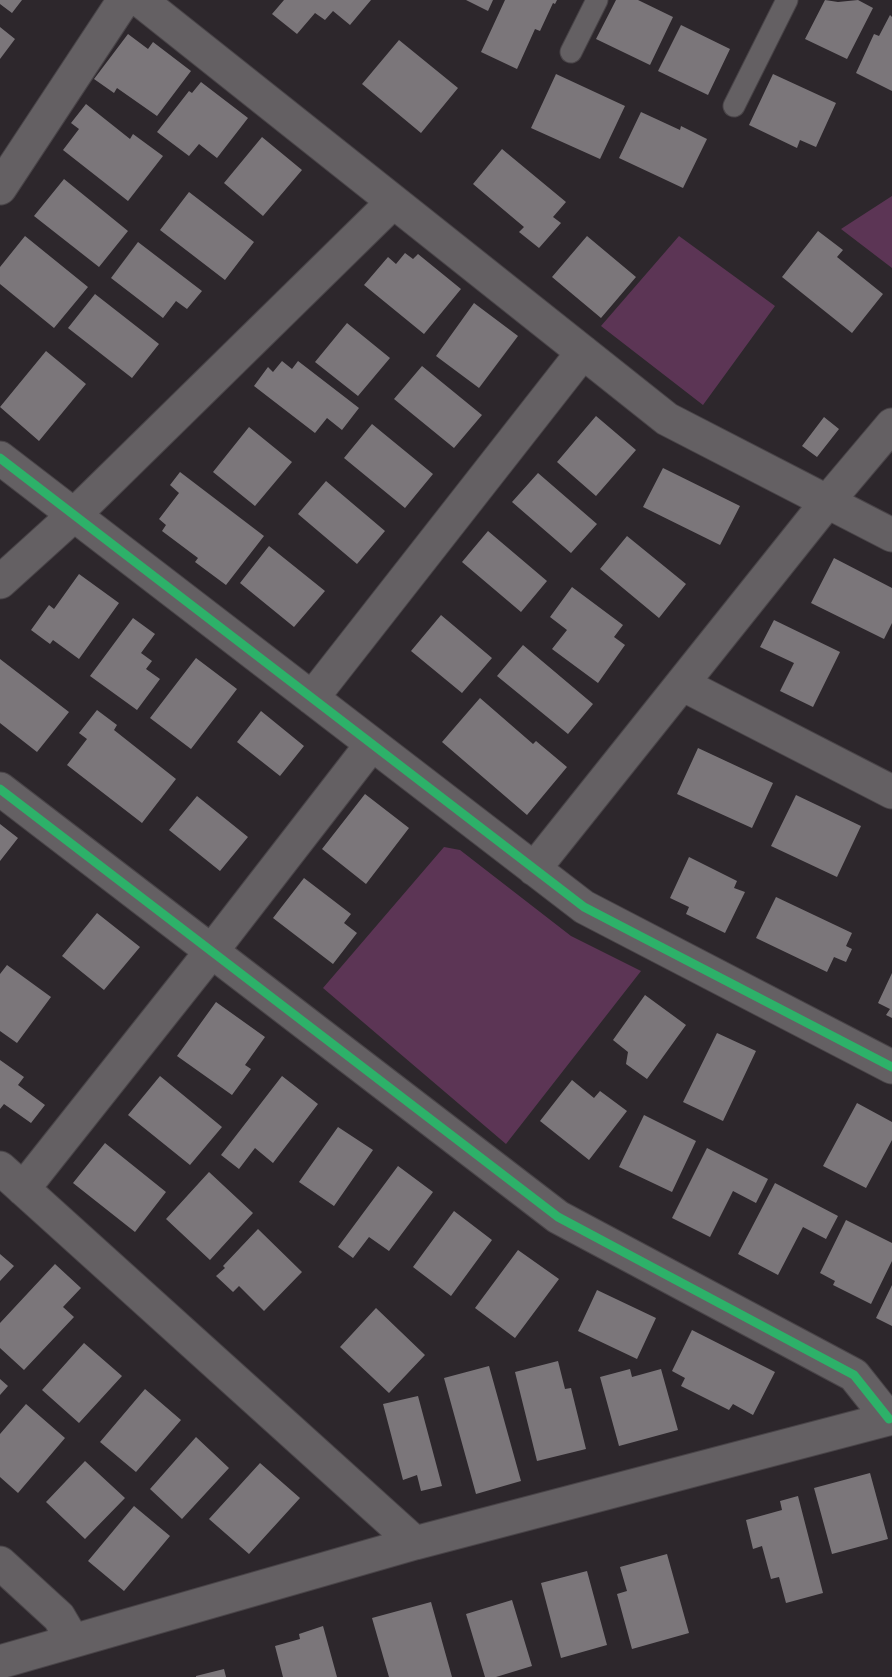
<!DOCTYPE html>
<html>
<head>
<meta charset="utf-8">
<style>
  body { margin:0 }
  canvas { display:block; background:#2d272c }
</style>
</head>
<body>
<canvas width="892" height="1677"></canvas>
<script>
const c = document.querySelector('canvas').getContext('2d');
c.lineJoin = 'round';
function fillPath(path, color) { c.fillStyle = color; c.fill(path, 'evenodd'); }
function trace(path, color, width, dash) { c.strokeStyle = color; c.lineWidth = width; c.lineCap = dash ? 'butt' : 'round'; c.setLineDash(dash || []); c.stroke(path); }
fillPath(new Path2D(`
  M 892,196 L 892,268 L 841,229 Z
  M 679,236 L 775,306 L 703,405 L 601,326 Z
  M 444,847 L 460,850 L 571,936 L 641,971 L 506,1144 L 323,988 Z`), '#5c3555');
fillPath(new Path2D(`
  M 0,0 L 22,0 L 12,13 L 0,4 Z
  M 284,0 L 371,0 L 350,25 L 333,11 L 325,20 L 315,13 L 297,34 L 272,14 Z
  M 466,0 L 493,0 L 488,11 Z
  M 505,0 L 557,0 L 555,4 L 553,3 L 540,31 L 535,29 L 517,69 L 481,52 Z
  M 616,0 L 638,0 L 673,17 L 650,65 L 596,39 Z
  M 825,0 L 838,2 L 858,0 L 873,8 L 847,59 L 805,39 Z
  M 890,15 L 892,17 L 892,91 L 856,73 L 874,34 L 879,36 Z
  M 681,25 L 730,49 L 708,95 L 658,71 Z
  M 0,27 L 15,39 L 0,59 Z
  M 128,34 L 148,49 L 153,42 L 191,71 L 157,116 L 117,88 L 114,93 L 94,79 Z
  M 399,40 L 458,88 L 421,133 L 362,84 Z
  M 556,74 L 625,106 L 600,159 L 531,128 Z
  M 773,74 L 836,103 L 816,147 L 800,140 L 797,148 L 749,125 Z
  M 201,82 L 248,118 L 217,158 L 199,144 L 189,156 L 157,132 L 189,91 L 192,93 Z
  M 86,104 L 130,139 L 133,134 L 163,156 L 128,201 L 63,150 L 79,129 L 71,123 Z
  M 641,112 L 680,130 L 681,126 L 707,139 L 683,188 L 619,158 Z
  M 262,137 L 302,170 L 263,216 L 224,183 Z
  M 502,149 L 566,202 L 553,217 L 561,223 L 539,248 L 519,232 L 524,227 L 473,184 Z
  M 64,179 L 128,231 L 99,267 L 34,216 Z
  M 189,192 L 254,242 L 225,280 L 160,230 Z
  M 818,231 L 843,250 L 837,257 L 883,294 L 852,333 L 782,277 Z
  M 25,236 L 88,287 L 54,328 L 0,284 L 0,267 Z
  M 587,236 L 636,277 L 601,318 L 552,277 Z
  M 138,242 L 202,291 L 187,309 L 176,301 L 163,318 L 111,278 Z
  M 405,253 L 413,259 L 418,254 L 461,289 L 424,334 L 364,285 L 388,257 L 396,264 Z
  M 95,294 L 159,344 L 132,378 L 68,328 Z
  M 474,303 L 518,336 L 479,388 L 436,356 Z
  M 347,323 L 390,358 L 358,396 L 315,362 Z
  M 46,351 L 86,384 L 39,441 L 0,407 Z
  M 282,361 L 292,369 L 298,361 L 359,408 L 342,430 L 327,418 L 315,433 L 254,386 L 268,367 L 273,372 Z
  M 422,366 L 482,415 L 454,448 L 394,399 Z
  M 596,416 L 636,450 L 596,496 L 557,462 Z
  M 824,417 L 839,429 L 817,457 L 802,446 Z
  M 372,424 L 433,474 L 405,508 L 344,458 Z
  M 249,427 L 292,462 L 255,506 L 213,472 Z
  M 663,468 L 740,506 L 720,545 L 643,507 Z
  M 180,472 L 264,536 L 226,585 L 195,562 L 198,558 L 162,531 L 166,525 L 159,519 L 179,493 L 170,485 Z
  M 538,473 L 597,524 L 571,553 L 512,502 Z
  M 326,481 L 385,531 L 357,564 L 298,514 Z
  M 488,531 L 547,581 L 521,612 L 462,562 Z
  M 627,536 L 686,584 L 659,618 L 600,569 Z
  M 269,546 L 325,591 L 294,627 L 240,583 Z
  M 834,558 L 892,588 L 892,623 L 884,639 L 811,603 Z
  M 79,574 L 119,603 L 79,659 L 53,640 L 50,644 L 31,630 L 49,605 L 54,609 Z
  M 572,587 L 623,625 L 614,637 L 625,645 L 598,683 L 552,649 L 567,630 L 550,617 Z
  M 441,615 L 492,658 L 462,693 L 411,651 Z
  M 133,618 L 155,634 L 141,653 L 152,661 L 146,669 L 160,679 L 137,710 L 90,676 Z
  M 774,620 L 840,652 L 813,707 L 780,691 L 794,663 L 760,647 Z
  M 523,645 L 593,704 L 568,734 L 497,676 Z
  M 196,658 L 237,689 L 191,749 L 150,718 Z
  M 0,659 L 69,712 L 37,752 L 0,723 Z
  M 480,698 L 533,744 L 536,741 L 567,767 L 527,815 L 442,742 Z
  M 97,710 L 117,725 L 114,730 L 176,779 L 142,823 L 67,765 L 87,739 L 79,733 Z
  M 261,711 L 304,746 L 280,776 L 237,742 Z
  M 698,748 L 773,783 L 752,828 L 677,794 Z
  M 365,794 L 409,828 L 366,884 L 322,849 Z
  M 796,795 L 861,826 L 837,877 L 771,846 Z
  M 197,796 L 248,837 L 220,871 L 169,830 Z
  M 0,824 L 18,838 L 0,861 Z
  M 689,857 L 737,881 L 734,888 L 745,892 L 725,933 L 686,914 L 689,907 L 670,898 Z
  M 304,878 L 351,914 L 344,923 L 357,933 L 333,964 L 273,918 Z
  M 776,897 L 852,933 L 846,946 L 852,949 L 846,962 L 834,957 L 827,972 L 756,938 Z
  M 97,913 L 140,947 L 104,990 L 62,956 Z
  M 7,965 L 51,997 L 17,1043 L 0,1031 L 0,974 Z
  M 892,973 L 892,1018 L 886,1015 L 890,1009 L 878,1003 Z
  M 645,995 L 686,1025 L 647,1079 L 626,1064 L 628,1052 L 613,1040 Z
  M 216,1002 L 265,1037 L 245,1065 L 251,1069 L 232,1095 L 177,1056 Z
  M 717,1033 L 756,1051 L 723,1121 L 683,1102 Z
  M 0,1060 L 24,1077 L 18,1085 L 45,1105 L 31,1123 L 4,1104 L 0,1109 Z
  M 160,1076 L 222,1127 L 190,1165 L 128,1115 Z
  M 282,1076 L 318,1104 L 273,1163 L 255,1148 L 239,1169 L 221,1155 Z
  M 572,1080 L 594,1098 L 600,1091 L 627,1111 L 589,1160 L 540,1121 Z
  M 857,1103 L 892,1122 L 892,1140 L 866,1188 L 823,1166 Z
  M 644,1115 L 696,1141 L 672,1192 L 619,1167 Z
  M 338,1127 L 373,1150 L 334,1206 L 299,1182 Z
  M 105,1143 L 166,1192 L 135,1232 L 73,1183 Z
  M 707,1148 L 768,1179 L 756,1203 L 733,1191 L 710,1237 L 672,1218 Z
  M 398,1166 L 433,1192 L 389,1251 L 369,1237 L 353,1258 L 338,1247 Z
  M 209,1172 L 253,1213 L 210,1260 L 166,1219 Z
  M 775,1183 L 838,1216 L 826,1239 L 803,1227 L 778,1275 L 738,1254 Z
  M 454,1211 L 492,1240 L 451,1296 L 413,1267 Z
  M 846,1220 L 892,1243 L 892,1261 L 871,1304 L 833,1285 L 835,1281 L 820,1273 Z
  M 258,1229 L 302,1272 L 264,1311 L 239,1286 L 233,1292 L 216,1276 L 225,1268 L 223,1266 Z
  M 518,1250 L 559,1279 L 515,1338 L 475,1308 Z
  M 0,1254 L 14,1266 L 0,1281 Z
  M 55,1264 L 81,1288 L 63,1307 L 74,1317 L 24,1370 L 0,1348 L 0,1323 Z
  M 892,1285 L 892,1326 L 876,1318 Z
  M 597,1290 L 656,1318 L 637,1359 L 578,1331 Z
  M 376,1308 L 425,1355 L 389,1393 L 340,1347 Z
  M 692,1330 L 775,1372 L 753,1415 L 733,1404 L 729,1410 L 681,1386 L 685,1378 L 672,1371 Z
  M 84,1343 L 122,1376 L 79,1423 L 42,1390 Z
  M 558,1361 L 565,1389 L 571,1388 L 586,1449 L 537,1461 L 515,1372 Z
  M 489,1366 L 521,1481 L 476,1494 L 444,1378 Z
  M 630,1369 L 632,1377 L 661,1369 L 678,1430 L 619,1446 L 600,1377 Z
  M 0,1379 L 8,1386 L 0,1395 Z
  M 145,1389 L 181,1420 L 136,1472 L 100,1442 Z
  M 418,1396 L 442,1486 L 421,1491 L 417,1475 L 403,1480 L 383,1404 Z
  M 26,1404 L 65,1438 L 18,1493 L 0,1477 L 0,1434 Z
  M 196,1437 L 229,1468 L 182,1519 L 150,1489 Z
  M 85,1461 L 125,1498 L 85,1539 L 46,1502 Z
  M 260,1463 L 300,1498 L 249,1554 L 209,1519 Z
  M 870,1473 L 888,1539 L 832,1554 L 814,1488 Z
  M 798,1496 L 823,1593 L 786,1603 L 779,1577 L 771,1579 L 762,1546 L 753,1549 L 746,1520 L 782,1510 L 780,1501 Z
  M 134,1506 L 170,1536 L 124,1591 L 88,1561 Z
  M 667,1554 L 689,1633 L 632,1649 L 617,1594 L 627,1591 L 620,1567 Z
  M 587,1571 L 607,1645 L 561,1658 L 541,1583 Z
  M 512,1600 L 532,1666 L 496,1677 L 485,1677 L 466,1614 Z
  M 431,1602 L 452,1677 L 389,1677 L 372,1618 Z
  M 323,1626 L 337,1677 L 283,1677 L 275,1646 L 300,1639 L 299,1634 Z
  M 224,1669 L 226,1677 L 196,1677 L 196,1676 Z`), '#7b767a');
const service = new Path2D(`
  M 571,52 L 597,0
  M 734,106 L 787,0`);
const minor = new Path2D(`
  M 140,0 L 667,419 L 892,535
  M 0,188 L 124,0
  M 0,458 L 584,907 L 892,1067
  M 0,582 L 74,515 L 393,202
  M 682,684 L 892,792
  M 312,698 L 583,352
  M 0,789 L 558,1217 L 854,1375 L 889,1419
  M 534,869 L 827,502 L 892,425
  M 0,1168 L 415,1543
  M 23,1189 L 211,952 L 372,744
  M 0,1563 L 59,1617 L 73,1641
  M 0,1662 L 415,1543 L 892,1418`);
trace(service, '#494448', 23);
trace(minor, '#494448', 35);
trace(service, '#646063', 21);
trace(minor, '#646063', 33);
trace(new Path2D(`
  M 0,458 L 584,907 L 892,1067
  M 0,789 L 558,1217 L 854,1375 L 889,1419`), '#2db169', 9);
</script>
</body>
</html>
